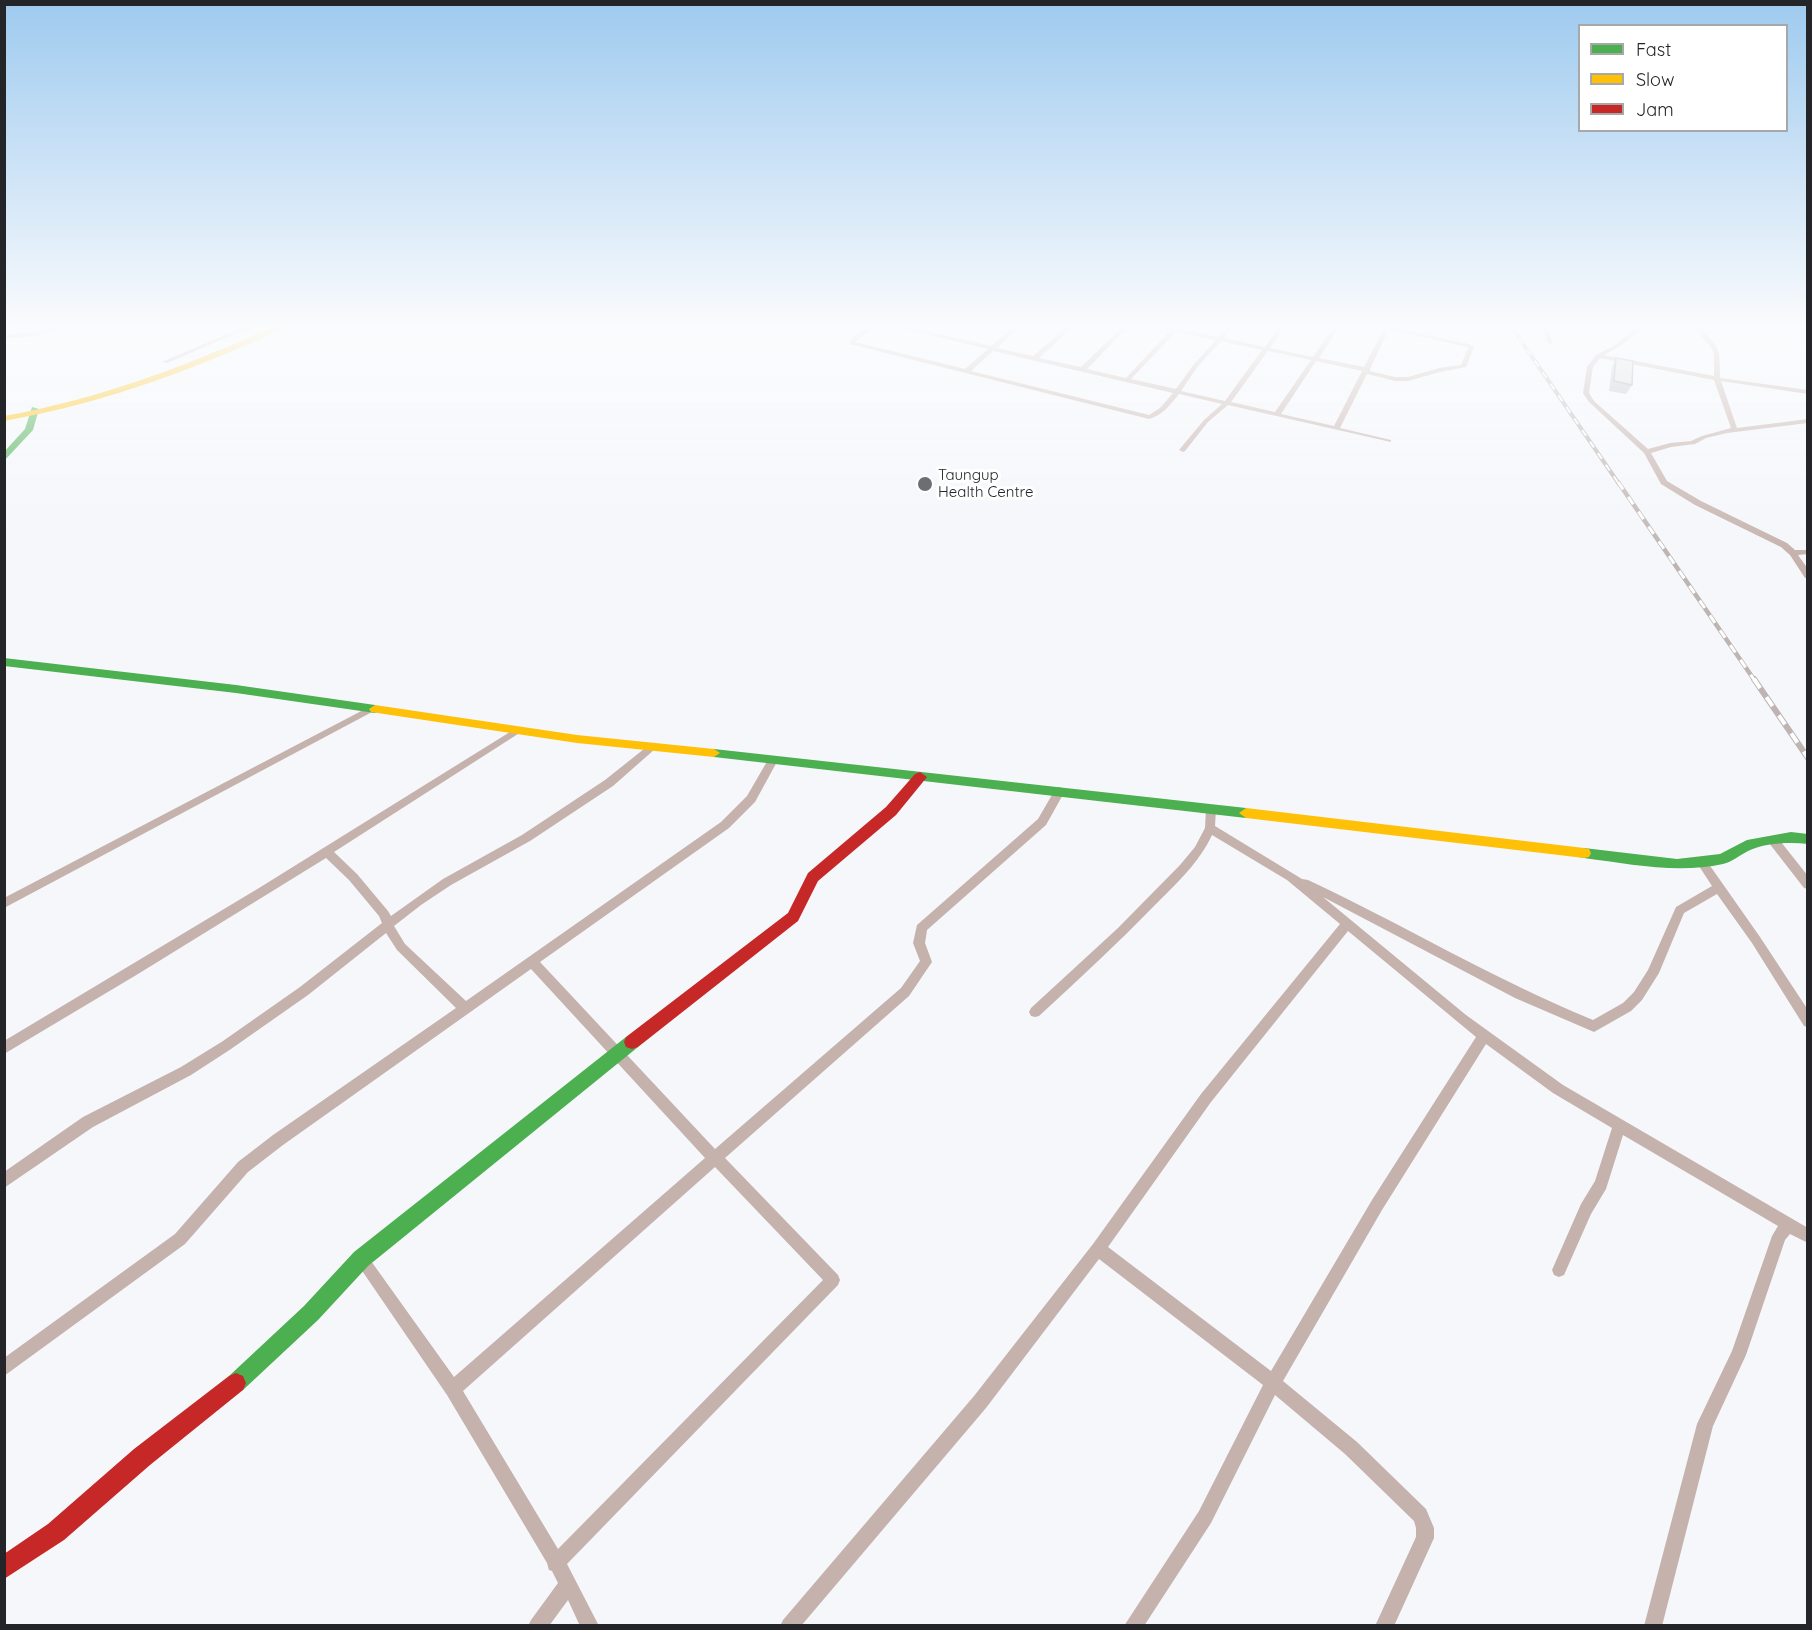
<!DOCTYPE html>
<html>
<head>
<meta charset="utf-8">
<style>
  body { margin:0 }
  #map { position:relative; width:1812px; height:1630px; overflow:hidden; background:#f5f7fb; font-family:Quicksand,sans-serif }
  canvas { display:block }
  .frame { position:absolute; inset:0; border:6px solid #232529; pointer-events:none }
  .legend { position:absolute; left:1578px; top:24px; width:210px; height:108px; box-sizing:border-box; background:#fff; border:2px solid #a7a8a9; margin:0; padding:8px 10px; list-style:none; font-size:18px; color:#232529 }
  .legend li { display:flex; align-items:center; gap:12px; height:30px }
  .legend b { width:30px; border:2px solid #a7a8a9 }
</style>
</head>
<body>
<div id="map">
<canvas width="1812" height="1630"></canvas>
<div class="frame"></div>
<ul class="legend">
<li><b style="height:8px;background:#4caf50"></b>Fast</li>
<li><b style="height:8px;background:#ffc107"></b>Slow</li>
<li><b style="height:8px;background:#c62828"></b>Jam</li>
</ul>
</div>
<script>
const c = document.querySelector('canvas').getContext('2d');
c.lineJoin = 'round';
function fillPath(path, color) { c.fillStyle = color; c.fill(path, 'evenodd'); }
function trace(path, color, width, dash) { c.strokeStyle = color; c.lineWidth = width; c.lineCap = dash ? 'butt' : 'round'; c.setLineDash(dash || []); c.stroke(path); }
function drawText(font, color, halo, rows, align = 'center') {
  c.font = font + ' Quicksand,sans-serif'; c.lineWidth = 6; c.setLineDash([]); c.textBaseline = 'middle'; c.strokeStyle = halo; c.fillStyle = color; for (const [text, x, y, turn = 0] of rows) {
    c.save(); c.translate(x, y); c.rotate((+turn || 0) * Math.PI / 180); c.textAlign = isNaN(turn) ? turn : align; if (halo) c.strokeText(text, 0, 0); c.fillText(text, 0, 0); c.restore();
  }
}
fillPath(new Path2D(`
  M 59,326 L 69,326 L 36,336 L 4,339 L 4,335 L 36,332 Z
  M 246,326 L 254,326 L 167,363 L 162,362 Z
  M 869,326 L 876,326 L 855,342 L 965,369 L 988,349 L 893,326 L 904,326 L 991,346 L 1014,326 L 1020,326 L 997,348 L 1033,356 L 1068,326 L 1074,326 L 1039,358 L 1081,367 L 1123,326 L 1129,326 L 1087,369 L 1126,378 L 1170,331 L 1152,326 L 1173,328 L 1175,326 L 1181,326 L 1178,329 L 1219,337 L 1227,326 L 1233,326 L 1224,338 L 1265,347 L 1276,331 L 1277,326 L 1283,326 L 1282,331 L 1270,348 L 1313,357 L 1334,326 L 1340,326 L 1319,358 L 1364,367 L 1385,326 L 1469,344 L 1474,347 L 1466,367 L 1440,372 L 1408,381 L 1395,381 L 1367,374 L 1340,428 L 1391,440 L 1391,442 L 1228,405 L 1208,422 L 1185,451 L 1183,452 L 1179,450 L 1204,420 L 1222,404 L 1179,394 C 1170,405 1163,415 1149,419 L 850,344 L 851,339 ZM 1389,329 L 1467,347 L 1468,348 L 1461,365 L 1439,368 L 1408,377 L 1395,377 L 1370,371 L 1370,369 ZM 1176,332 L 1216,340 L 1194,364 L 1176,389 L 1131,379 ZM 1221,341 L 1262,350 L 1225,401 L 1181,391 L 1198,366 ZM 993,351 L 1173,393 L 1160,408 L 1149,415 L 971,371 ZM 1268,351 L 1311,360 L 1275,412 L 1231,402 ZM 1316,361 L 1362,371 L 1334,426 L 1281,414 Z
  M 1541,326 L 1547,326 L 1553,344 L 1548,343 Z
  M 1639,326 L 1646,326 L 1619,347 L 1604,355 L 1714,376 L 1714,353 L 1710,346 L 1692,326 L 1698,326 C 1720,348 1720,346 1720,378 L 1808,390 L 1808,394 L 1721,381 L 1737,428 L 1808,419 L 1808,423 L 1727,433 L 1706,438 L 1695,444 L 1671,447 L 1651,453 L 1667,481 L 1701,501 L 1787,543 L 1795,550 L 1808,550 L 1808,554 L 1798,555 L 1808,569 L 1808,578 L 1805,578 L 1790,555 L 1781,547 L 1695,505 L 1661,484 L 1644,453 L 1589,402 L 1583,393 L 1587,367 L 1596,355 L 1615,345 ZM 1600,358 L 1714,380 L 1731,428 L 1702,436 L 1691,441 L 1670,443 L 1648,449 L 1594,401 L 1589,393 L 1593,367 Z
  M 369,707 L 372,708 L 374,710 L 372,712 L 4,908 L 4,898 Z
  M 518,727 L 523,730 L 521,732 L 334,852 L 357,874 L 388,911 L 391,916 L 443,879 L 522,835 L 605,780 L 649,745 L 655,745 L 657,747 L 655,749 L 613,786 L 530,841 L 451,885 L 421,905 L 394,926 L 405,944 L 466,1001 L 721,822 L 747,796 L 769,758 L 777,758 L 778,760 L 755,802 L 729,828 L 540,962 L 715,1149 L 901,988 L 920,961 L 913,943 L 917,925 L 1038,819 L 1056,788 L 1060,787 L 1065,791 L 1046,825 L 927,930 L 925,943 L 932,962 L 909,996 L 725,1158 L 838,1275 L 840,1280 L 838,1285 L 567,1564 L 599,1626 L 580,1626 L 568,1600 L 549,1626 L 528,1626 L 531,1620 L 558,1583 L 552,1571 L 549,1570 L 547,1563 L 447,1395 L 354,1259 L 356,1254 L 361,1252 L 366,1254 L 454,1377 L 705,1158 L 531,969 L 283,1145 L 248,1172 L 185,1244 L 4,1376 L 4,1358 L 175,1234 L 238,1162 L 273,1135 L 456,1008 L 397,950 L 386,933 L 308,995 L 231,1049 L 191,1075 L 93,1127 L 4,1188 L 4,1172 L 83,1117 L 181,1067 L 223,1041 L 300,987 L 382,923 L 379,916 L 349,880 L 326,858 L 138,974 L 4,1054 L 4,1041 L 259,888 ZM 715,1167 L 823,1280 L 558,1549 L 463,1391 Z
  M 1211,805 L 1216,809 L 1215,826 L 1302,879 L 1308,880 C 1404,925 1495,980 1593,1020 L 1623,1003 L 1634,992 L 1648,970 L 1676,907 L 1712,886 L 1697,863 L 1698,860 L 1706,860 L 1760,937 L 1808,1010 L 1808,1027 L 1804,1026 L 1752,943 L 1717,894 L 1684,913 L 1659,973 L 1642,1000 L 1631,1011 L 1594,1032 L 1515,998 L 1323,897 L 1466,1015 L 1563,1085 L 1808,1228 L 1808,1243 L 1790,1234 L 1785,1240 L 1746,1355 L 1713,1426 L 1662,1626 L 1644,1626 L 1697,1424 L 1732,1351 L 1772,1236 L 1778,1226 L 1623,1135 L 1606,1189 L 1591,1214 L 1564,1275 L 1559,1277 L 1554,1275 L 1552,1270 L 1581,1204 L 1595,1181 L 1612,1128 L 1553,1093 L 1486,1044 L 1382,1210 L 1283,1381 L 1357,1442 L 1426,1509 L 1434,1528 L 1434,1538 L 1394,1626 L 1375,1626 L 1416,1537 L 1416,1528 L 1414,1521 L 1345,1454 L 1275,1395 L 1211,1523 L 1144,1626 L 1124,1626 L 1199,1511 L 1263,1385 L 1099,1259 L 986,1408 L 801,1626 L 780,1626 L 783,1620 L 974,1396 L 1093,1244 L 1201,1094 L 1340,924 L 1287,880 L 1212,835 C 1199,863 1176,884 1154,906 C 1117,944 1078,980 1039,1016 L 1035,1017 L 1031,1016 L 1029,1012 L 1031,1008 L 1118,928 L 1180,865 L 1195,847 L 1205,828 L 1206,809 ZM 1348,931 L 1476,1037 L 1372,1200 L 1271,1371 L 1108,1247 L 1211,1102 Z
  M 1773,836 L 1777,837 L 1808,876 L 1808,889 L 1804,888 L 1769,843 L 1768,840 L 1769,837 Z`), '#c5b2ac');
fillPath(new Path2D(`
  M 32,407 L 39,409 L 33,430 L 4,461 L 4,452 L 25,429 Z
  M 4,658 L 236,685 L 375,705 L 381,709 L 375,713 L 236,693 L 4,666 Z
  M 714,749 L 1246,808 L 1253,813 L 1246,818 L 714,757 L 708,753 Z
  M 1791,832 L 1808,834 L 1808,844 C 1789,842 1765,843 1748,851 C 1740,855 1732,862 1723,864 C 1677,874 1630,864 1584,858 L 1579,857 L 1577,853 L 1579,849 L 1584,848 L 1677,859 L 1720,854 L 1747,840 Z
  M 632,1035 L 638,1037 L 640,1042 L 638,1047 L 368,1266 L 318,1320 L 243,1390 L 236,1393 L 229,1390 L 226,1383 L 229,1376 L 304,1306 L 354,1252 L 626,1037 Z`), '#4caf50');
fillPath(new Path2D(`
  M 274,326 L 284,326 C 269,337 247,344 230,352 C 157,383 82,407 4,421 L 4,416 C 99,399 187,366 274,326 Z
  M 375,705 L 577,735 L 714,749 L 720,753 L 714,757 L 577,743 L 371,712 L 369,709 Z
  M 1246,808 L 1584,848 L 1589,849 L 1591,853 L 1589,857 L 1584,858 L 1246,818 L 1239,813 Z`), '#ffc107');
fillPath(new Path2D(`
  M 920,772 L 927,777 L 896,815 L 818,881 L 798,921 L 638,1047 L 632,1049 L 626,1047 L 624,1042 L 626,1037 L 788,913 L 808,873 L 886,807 L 915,774 Z
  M 236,1373 L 243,1376 L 246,1383 L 243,1390 L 150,1465 L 64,1540 L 4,1579 L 4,1554 L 48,1524 L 134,1449 L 229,1376 Z`), '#c62828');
const railFar2 = new Path2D(`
  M 1511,326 L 1619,484`);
const railFar1 = new Path2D(`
  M 1618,482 L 1755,681`);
const rail = new Path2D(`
  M 1754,679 L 1808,758`);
trace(railFar2, '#beb5b3', 4);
trace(railFar1, '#beb5b3', 4.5);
trace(rail, '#beb5b3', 6);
trace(railFar2, '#fff', 2, [7]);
trace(railFar1, '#fff', 3, [9]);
trace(rail, '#fff', 4, [11]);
fillPath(new Path2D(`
  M 1616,358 L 1632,385 L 1626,394 L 1609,391 L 1612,367 Z`), '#bbbdc0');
const building = new Path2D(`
  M 1616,358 L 1633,361 L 1632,385 L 1614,381 Z`);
fillPath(building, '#dadcdf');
trace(building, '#999a9c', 1.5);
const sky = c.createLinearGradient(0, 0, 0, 554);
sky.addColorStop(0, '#9ecaef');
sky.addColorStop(0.59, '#fafbfd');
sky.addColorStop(1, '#fafbfd00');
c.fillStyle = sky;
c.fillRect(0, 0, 1812, 554);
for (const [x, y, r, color] of [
  [925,484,8,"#6c6e72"]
]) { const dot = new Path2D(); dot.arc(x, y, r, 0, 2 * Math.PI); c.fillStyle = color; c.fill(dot); trace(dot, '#fff', 2); }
drawText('15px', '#232529', '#fff', [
  ["Taungup",938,475],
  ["Health Centre",938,492]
], 'left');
</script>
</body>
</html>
